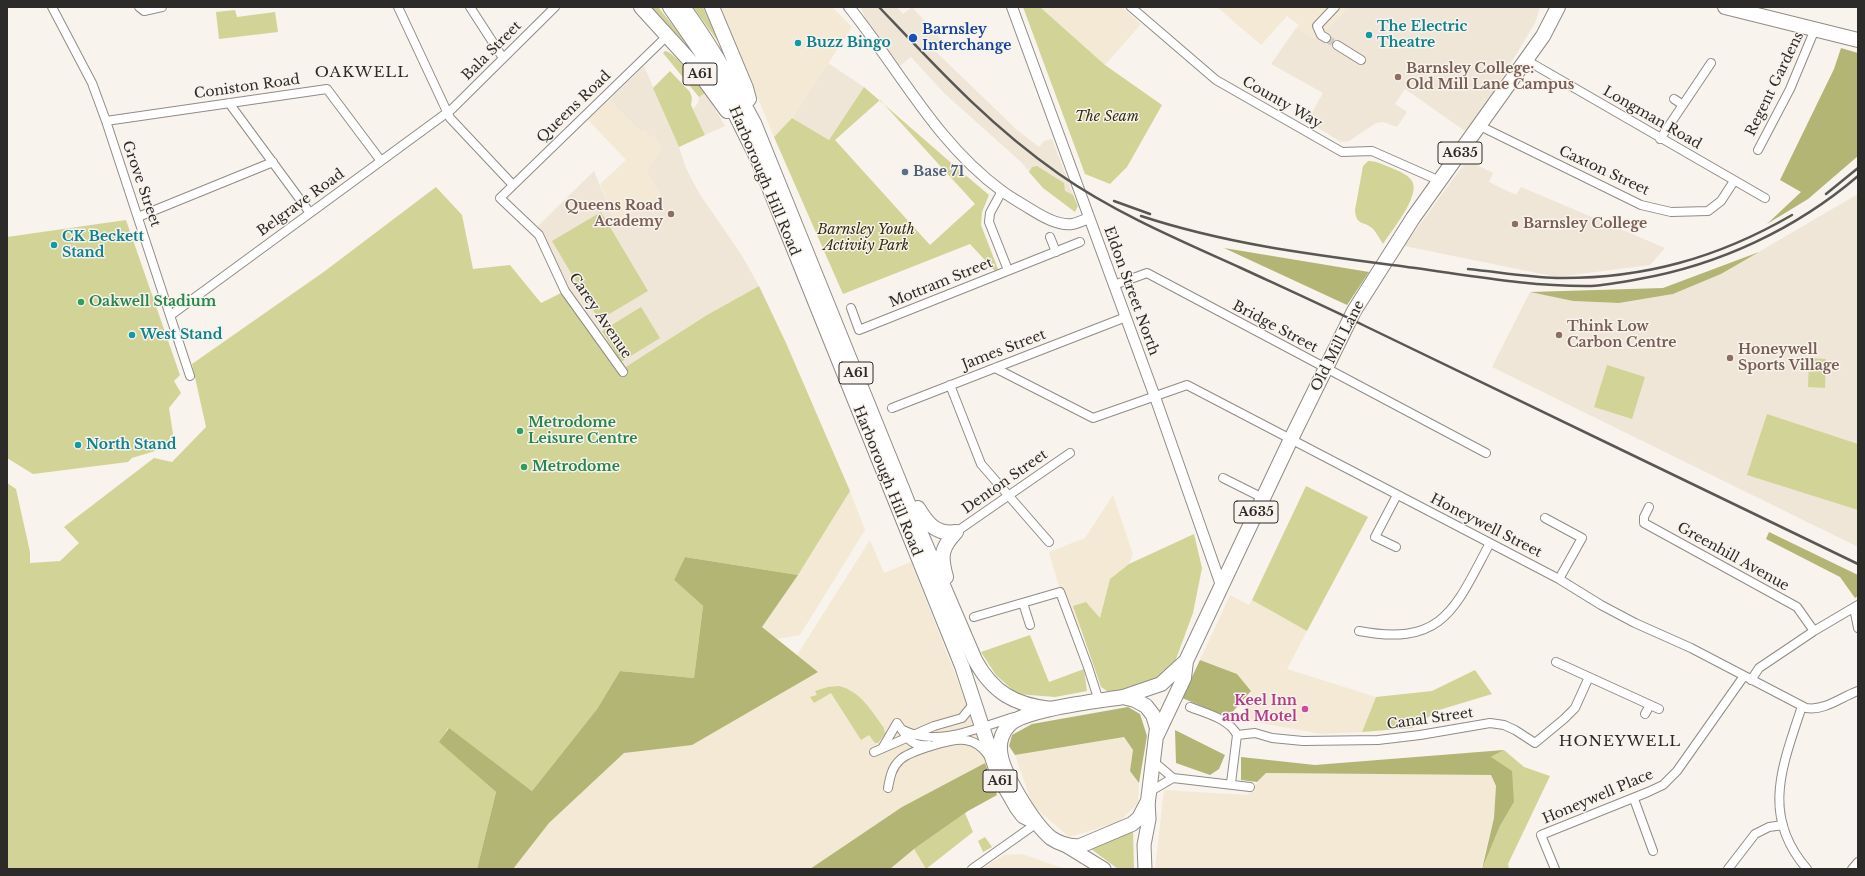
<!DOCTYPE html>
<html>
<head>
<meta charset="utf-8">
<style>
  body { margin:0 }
  #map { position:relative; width:1865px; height:876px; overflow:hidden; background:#f8f3ec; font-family:"Libre Baskerville",serif }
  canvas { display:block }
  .frame { position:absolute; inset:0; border:8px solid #2d2b29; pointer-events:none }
</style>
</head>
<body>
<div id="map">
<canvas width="1865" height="876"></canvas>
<div class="frame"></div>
</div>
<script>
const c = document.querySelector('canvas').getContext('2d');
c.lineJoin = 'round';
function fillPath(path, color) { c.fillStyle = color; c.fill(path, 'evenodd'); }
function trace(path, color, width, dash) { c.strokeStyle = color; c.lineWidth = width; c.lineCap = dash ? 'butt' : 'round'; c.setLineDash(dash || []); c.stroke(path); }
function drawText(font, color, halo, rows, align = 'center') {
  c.font = font + ' "Libre Baskerville",serif'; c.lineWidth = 3; c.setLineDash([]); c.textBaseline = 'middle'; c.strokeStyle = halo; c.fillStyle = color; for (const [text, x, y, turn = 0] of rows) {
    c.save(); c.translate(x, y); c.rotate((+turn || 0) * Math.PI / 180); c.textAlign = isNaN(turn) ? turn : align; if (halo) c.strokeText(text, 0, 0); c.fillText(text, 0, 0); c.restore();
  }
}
fillPath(new Path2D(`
  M 720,7 L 832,7 L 852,27 L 792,118 L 774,137 Z
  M 1040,7 L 1122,7 L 1141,24 L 1105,65 Z
  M 1217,7 L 1349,7 L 1323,33 L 1315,39 L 1296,28 L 1299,25 L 1287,16 L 1261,45 Z
  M 609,100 L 641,132 L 644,130 L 650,136 L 653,136 L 662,149 L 661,194 L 615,222 L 600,184 L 626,160 L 588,120 Z
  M 850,491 L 865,530 L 800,635 L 777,639 L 762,627 L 798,575 Z
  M 1113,495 L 1133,554 L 1129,564 L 1110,579 L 1100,618 L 1072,632 L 1049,552 L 1085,538 Z
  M 870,540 L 884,573 L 911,562 L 989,761 L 902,807 L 810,869 L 513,869 L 549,823 L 624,753 L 655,748 L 817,672 L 797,655 Z
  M 1230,595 L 1249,605 L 1252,600 L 1307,631 L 1287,669 L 1376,697 L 1362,732 L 1322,734 L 1244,720 L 1251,691 L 1237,674 L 1200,660 Z
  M 1124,737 L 1133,750 L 1130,771 L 1139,783 L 1138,803 L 1119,822 L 1069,837 L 1033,806 L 1015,755 Z
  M 1266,773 L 1491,775 L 1496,786 L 1494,818 L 1481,869 L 1155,869 L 1164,790 L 1247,795 Z
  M 914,849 L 926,869 L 890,869 Z
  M 1022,854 L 1065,869 L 982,869 L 1004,855 Z`), '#f4e9d4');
fillPath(new Path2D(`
  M 860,7 L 897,7 L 903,14 L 912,7 L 941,39 L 932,48 L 1017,130 L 1039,147 L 1044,141 L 1052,139 L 1077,205 L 1043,188 L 1021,162 L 944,93 L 911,57 L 900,66 L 884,48 L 872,31 Z
  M 1349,7 L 1540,7 L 1535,23 L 1484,108 L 1465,131 L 1405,89 L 1395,104 L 1407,112 L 1397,127 L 1383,122 L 1376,123 L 1349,141 L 1341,142 L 1307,121 L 1323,93 L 1271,64 L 1296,28 L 1315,39 L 1323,33 Z
  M 828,63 L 864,87 L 829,140 L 792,118 Z
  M 644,66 L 679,147 L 686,168 L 699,193 L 741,254 L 759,286 L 707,315 L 624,368 L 570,289 L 538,226 L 594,171 L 615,222 L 661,194 L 647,171 L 662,149 L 653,136 L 650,136 L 644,130 L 641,132 L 609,100 Z
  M 705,93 L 725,126 L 705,135 L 693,109 L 698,103 L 699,97 Z
  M 1467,160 L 1493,173 L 1489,182 L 1516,195 L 1521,187 L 1665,248 L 1650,265 L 1557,277 L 1404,246 Z
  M 1858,194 L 1858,547 L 1492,367 L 1530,292 L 1573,301 L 1619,303 L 1673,294 L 1721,274 Z`), '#efe6d8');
fillPath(new Path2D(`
  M 649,7 L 658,7 L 697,55 Z
  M 693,7 L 703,7 L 722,47 Z
  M 1023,7 L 1040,7 L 1105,65 L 1162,105 L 1127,167 L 1110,184 L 1085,174 Z
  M 235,10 L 237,17 L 275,12 L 278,32 L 219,39 L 216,12 Z
  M 665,51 C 675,52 698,84 705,93 L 699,97 L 663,53 Z
  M 670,71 L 690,92 L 692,98 L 691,105 L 705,135 L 679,147 L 653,88 Z
  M 864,87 C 906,123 947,160 989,195 L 982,212 L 981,225 L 998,269 L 995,271 L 970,244 L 843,294 L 774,137 L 792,118 L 829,140 ZM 880,100 L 975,204 L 930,245 L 835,140 Z
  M 1368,161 C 1378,161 1386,166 1394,169 C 1401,172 1408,175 1412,181 C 1421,196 1391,231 1383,244 C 1380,239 1377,234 1374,230 C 1365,220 1356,227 1355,210 L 1363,166 Z
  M 1037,166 L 1064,183 L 1065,191 L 1073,195 L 1078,206 L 1075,212 L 1043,188 L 1029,172 L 1032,167 Z
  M 436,187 L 462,215 L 473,269 L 510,265 L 541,303 L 563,292 L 625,376 L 626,372 L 624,368 L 707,315 L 759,286 L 786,343 L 850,491 L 798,575 L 685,557 L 674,580 L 703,606 L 694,678 L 620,671 L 597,709 L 532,791 L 448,728 L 440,742 L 496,792 L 477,869 L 7,869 L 7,483 L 16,489 L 30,552 L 30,563 L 60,561 L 79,543 L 64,527 L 154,458 L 172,462 L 206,427 L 192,364 L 325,271 Z
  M 601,212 L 648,291 L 599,320 L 552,241 Z
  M 126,220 L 180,375 L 174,381 L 181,393 L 169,408 L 173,434 L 168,441 L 155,444 L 155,451 L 132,458 L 128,462 L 33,474 L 7,458 L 7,237 Z
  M 641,307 L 660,338 L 621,362 L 602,331 Z
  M 1809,358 L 1826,359 L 1825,388 L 1808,387 Z
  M 1607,365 L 1645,377 L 1632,419 L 1594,407 Z
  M 1767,414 L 1858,444 L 1858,510 L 1747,475 Z
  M 1306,486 L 1368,517 L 1307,631 L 1252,600 Z
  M 1194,534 L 1202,568 L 1193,613 L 1173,667 L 1150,685 L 1110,693 L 1101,687 L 1073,606 L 1086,602 L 1100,618 L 1110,579 L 1129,564 Z
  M 1030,635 L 1049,682 L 1084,669 L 1087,691 L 1055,697 L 1017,694 L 996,675 L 981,652 Z
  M 1475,670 L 1492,694 L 1439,710 L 1412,728 L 1362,732 L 1376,697 L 1432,691 Z
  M 839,686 C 862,692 871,711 884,728 L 885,734 L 878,743 L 875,743 L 869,735 L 861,740 L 831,693 L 814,703 L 810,697 L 817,695 L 815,691 L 828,687 Z
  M 1504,750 L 1524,767 L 1550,776 L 1508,864 L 1509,869 L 1482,869 L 1500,826 L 1514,802 L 1491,757 Z
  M 965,813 L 973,832 L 926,869 L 914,849 Z
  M 1133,829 L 1134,869 L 1118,869 L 1091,849 Z
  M 985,837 L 992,847 L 983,852 L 978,841 Z`), '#d1d496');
fillPath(new Path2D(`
  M 1841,48 L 1858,53 L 1858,156 L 1808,199 L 1767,224 L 1801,192 L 1780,180 L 1834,69 Z
  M 1224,248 L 1369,272 L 1347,305 Z
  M 1759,252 L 1721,274 L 1673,294 L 1619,303 L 1573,301 L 1530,292 L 1663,288 Z
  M 1769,532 L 1858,575 L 1858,596 L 1855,598 L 1840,577 L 1766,539 Z
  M 685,557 L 798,575 L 762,627 L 818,672 L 692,745 L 624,753 L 549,823 L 513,869 L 477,869 L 496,792 L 439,742 L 449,728 L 532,791 L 597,709 L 620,671 L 694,678 L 703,606 L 674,580 Z
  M 1200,660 L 1237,674 L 1251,691 L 1228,717 L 1182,698 Z
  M 1128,707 L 1140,714 L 1147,736 L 1139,783 L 1130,771 L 1133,750 L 1124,737 L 1015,755 L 1009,746 L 1012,735 L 1032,724 Z
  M 1175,730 L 1225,755 L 1219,769 L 1210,775 L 1176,763 Z
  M 1504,750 L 1491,757 L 1512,771 L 1514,802 L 1500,826 L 1482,869 L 1494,818 L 1496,786 L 1491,775 L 1266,773 L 1257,782 L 1241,780 L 1241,757 L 1315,765 Z
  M 985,763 L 997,795 L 968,811 L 914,849 L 890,869 L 810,869 L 902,807 Z`), '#b2b574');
trace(new Path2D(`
  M 1326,38 L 1337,45`), '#cfcbc5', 8, [8, 4]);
const minor = new Path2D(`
  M 52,7 L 92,83 L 106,121 L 190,376
  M 139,7 L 144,11 L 162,7
  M 398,7 L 450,118 L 513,185
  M 470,7 L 503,58
  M 1131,7 L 1216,80 L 1342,152 L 1372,151 L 1440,181
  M 1326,38 L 1321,35 L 1317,26 L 1335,7
  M 1337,45 L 1361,60
  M 1526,60 L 1765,198
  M 1674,99 L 1683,105
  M 229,103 L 310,213
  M 106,121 L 327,89 L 381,161
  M 1480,126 L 1641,205 L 1671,212 L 1708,211 L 1721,201 L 1734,181
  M 1660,139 L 1711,63
  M 1758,150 L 1790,89 L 1815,29
  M 1002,191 L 990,213 L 989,222 L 1008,270
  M 138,217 L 273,162
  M 1050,237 L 1056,252
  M 1114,285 L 1147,273 L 1486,453
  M 851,308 L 859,330 L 1080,242
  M 171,315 L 452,109 L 555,7
  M 995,368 L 1093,418 L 1187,385 L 1559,579 L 1601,605 L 1635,623 L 1691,648 L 1806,708 C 1825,711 1841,697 1858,691
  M 623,372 L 565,291 L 539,235 L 500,198 L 667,36
  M 950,385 L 981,464 L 1049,542
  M 892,408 L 1126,317
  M 1223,478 L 1263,498
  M 1649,507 L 1644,517 L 1644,523 L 1797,607 L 1814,631
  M 1545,518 L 1582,538 L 1559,579
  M 956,532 L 1070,453
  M 1396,547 L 1375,537 L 1397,495
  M 1023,603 L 1030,625
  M 1854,608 L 1858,628
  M 974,617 L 1060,592 L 1088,667 L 1099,701
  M 1359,631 C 1444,647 1455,608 1490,543
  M 1556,662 L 1659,709
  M 1751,680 L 1759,668 L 1814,631 L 1858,605
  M 1802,706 C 1783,765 1760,815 1807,869
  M 1190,707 C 1205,713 1230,719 1237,735 L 1231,783
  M 1645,714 L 1650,705
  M 903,730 C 937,748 980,727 1014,717
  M 1237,735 L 1255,733 L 1272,738 L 1303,741 L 1378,740 L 1420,735 L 1490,723 L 1504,725 L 1515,730 L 1535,743 L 1564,719 L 1575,708 L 1589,677
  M 883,747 L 897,723 C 907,736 909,747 929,745
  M 874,752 L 934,726 L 962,718 L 975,702
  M 1153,761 L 1173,778 L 1250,787
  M 888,788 C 890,777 892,767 900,760 C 909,751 953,738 965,740 C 975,741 983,748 988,755
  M 1149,792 L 1173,778
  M 1634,799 L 1653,851
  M 972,869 L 1037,823
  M 1555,869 L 1541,835 L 1648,792 L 1663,785 L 1677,771 L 1744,676
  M 1728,869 L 1755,834 L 1769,827 L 1783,825
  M 1852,869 L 1858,862`);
const tertiary = new Path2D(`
  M 849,7 C 899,69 936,143 1002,191 C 1010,197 1019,202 1027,207 C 1040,215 1057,226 1072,224 C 1078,223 1084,220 1089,218
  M 1012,7 L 1155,397 L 1221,585`);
const primary = new Path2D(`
  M 1065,845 L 1104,869
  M 1145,869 L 1144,845 L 1149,819 L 1148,801`);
const trunk = new Path2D(`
  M 641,7 L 692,63 L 727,111
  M 670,7 L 713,69 L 758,160 L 962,666 L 998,775 L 1017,808 L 1023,816 L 1037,823
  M 683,7 C 710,44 732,82 754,123 L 912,513 L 975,660 C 993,693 1015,705 1051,709
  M 712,7 L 746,88 L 749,99
  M 1725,7 L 1858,40
  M 918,508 C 927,523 936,535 956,532
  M 946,577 C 940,556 941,548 956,532
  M 1123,697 L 1161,684 L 1186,661 L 1291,439 L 1354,311 L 1413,218 L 1543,36 L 1558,7
  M 1123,697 L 1135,700 L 1146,706 L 1153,715 L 1157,728 L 1148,801 L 1139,818 L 1132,824 L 1080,846 C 1069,847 1060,844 1051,838 C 1034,824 1001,772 1000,750 C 999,741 1003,731 1009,725 C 1024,709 1099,701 1123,697 Z
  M 1157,735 L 1184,678 L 1186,661`);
trace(minor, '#908c86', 10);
trace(tertiary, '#908c86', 12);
trace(primary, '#908c86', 15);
trace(trunk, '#908c86', 16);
trace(minor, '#fff', 8);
trace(tertiary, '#fff', 10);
trace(primary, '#fff', 13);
trace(trunk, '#fff', 14);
trace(new Path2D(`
  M 879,7 C 937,68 990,126 1059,174 C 1115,213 1179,240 1241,268 C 1282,287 1324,306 1365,326 C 1530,404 1693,486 1858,564
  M 1826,194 L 1858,168
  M 1114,201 L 1150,214
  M 1141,216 C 1223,243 1307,254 1392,265 C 1458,273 1524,287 1591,286 C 1607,285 1623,282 1639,279 C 1719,265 1796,229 1858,176
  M 1468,269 C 1498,272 1527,277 1557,278 C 1643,279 1718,258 1792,215`), '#595754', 2.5);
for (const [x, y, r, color] of [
  [1369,35,4,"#0f9aa8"],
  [913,38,5,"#1a4fb4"],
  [798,43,4,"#0f9aa8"],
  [1398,77,4,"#8d6e63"],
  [905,172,4,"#5c6f8a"],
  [671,214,4,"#8d6e63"],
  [1515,224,4,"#8d6e63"],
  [54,245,4,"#0f9aa8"],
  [81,302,4,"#2e9e5b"],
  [132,335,4,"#0f9aa8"],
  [1559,335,4,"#8d6e63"],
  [1730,358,4,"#8d6e63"],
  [520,431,4,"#2e9e5b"],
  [78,445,4,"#0f9aa8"],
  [524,467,4,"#2e9e5b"],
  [1305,709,4,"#d1479c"]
]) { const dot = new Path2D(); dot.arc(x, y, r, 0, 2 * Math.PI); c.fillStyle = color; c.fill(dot); trace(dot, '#f8f3ec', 1.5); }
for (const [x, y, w] of [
  [700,74,34],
  [1460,153,44],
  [856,373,34],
  [1256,512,44],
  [1000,781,34]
]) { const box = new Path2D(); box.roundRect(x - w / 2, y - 11, w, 22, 3); c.fillStyle = '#f8f3ec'; c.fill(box); trace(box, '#2d2b29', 1); }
drawText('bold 13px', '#2d2b29', null, [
  ["A61",700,74],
  ["A635",1460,153],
  ["A61",856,373],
  ["A635",1256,512],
  ["A61",1000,781]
]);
drawText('bold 14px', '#0d838f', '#f8f3ec', [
  ["The Electric",1377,27],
  ["Theatre",1377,43],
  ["Buzz Bingo",806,43],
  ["CK Beckett",62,237],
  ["Stand",62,253],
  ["West Stand",140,335],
  ["North Stand",86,445]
], 'left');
drawText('bold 14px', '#164399', '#f8f3ec', [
  ["Barnsley",922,30],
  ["Interchange",922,46]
], 'left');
drawText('14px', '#2d2b29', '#f8f3ec', [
  ["Bala Street",492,51,-45],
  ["Regent Gardens",1775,84,-64],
  ["Coniston Road",247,87,-8],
  ["County Way",1282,103,30],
  ["Queens Road",574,107,-44],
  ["Longman Road",1652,118,30],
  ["Caxton Street",1604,171,25],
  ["Harborough Hill Road",764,181,67],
  ["Grove Street",141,184,71],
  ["Belgrave Road",301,203,-36],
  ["Mottram Street",941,283,-22],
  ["Eldon Street North",1131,291,70],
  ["Carey Avenue",600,316,56],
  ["Bridge Street",1275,327,28],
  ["Old Mill Lane",1338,346,-63],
  ["James Street",1004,350,-21],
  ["Harborough Hill Road",887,481,68],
  ["Denton Street",1005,482,-35],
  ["Honeywell Street",1486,526,27],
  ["Greenhill Avenue",1733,557,29],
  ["Canal Street",1430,719,-8],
  ["Honeywell Place",1598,797,-23]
]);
drawText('bold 14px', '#785e54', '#f8f3ec', [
  ["Barnsley College:",1406,69],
  ["Old Mill Lane Campus",1406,85],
  ["Queens Road",663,206,"right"],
  ["Academy",663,222,"right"],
  ["Barnsley College",1523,224],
  ["Think Low",1567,327],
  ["Carbon Centre",1567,343],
  ["Honeywell",1738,350],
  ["Sports Village",1738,366]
], 'left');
drawText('italic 14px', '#2f2f12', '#f8f3ec', [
  ["The Seam",1107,117],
  ["Barnsley Youth",866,230],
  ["Activity Park",866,246]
]);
drawText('bold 14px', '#4e5e75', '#f8f3ec', [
  ["Base 71",913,172]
], 'left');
drawText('bold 14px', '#27864d', '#f8f3ec', [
  ["Oakwell Stadium",89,302],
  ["Metrodome",528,423],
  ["Leisure Centre",528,439],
  ["Metrodome",532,467]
], 'left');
drawText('bold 14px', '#b23c85', '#f8f3ec', [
  ["Keel Inn",1297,701],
  ["and Motel",1297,717]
], 'right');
c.letterSpacing = '1px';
drawText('15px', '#2d2b29', '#f8f3ec', [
  ["OAKWELL",362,73],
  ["HONEYWELL",1620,742]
]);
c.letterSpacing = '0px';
</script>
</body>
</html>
